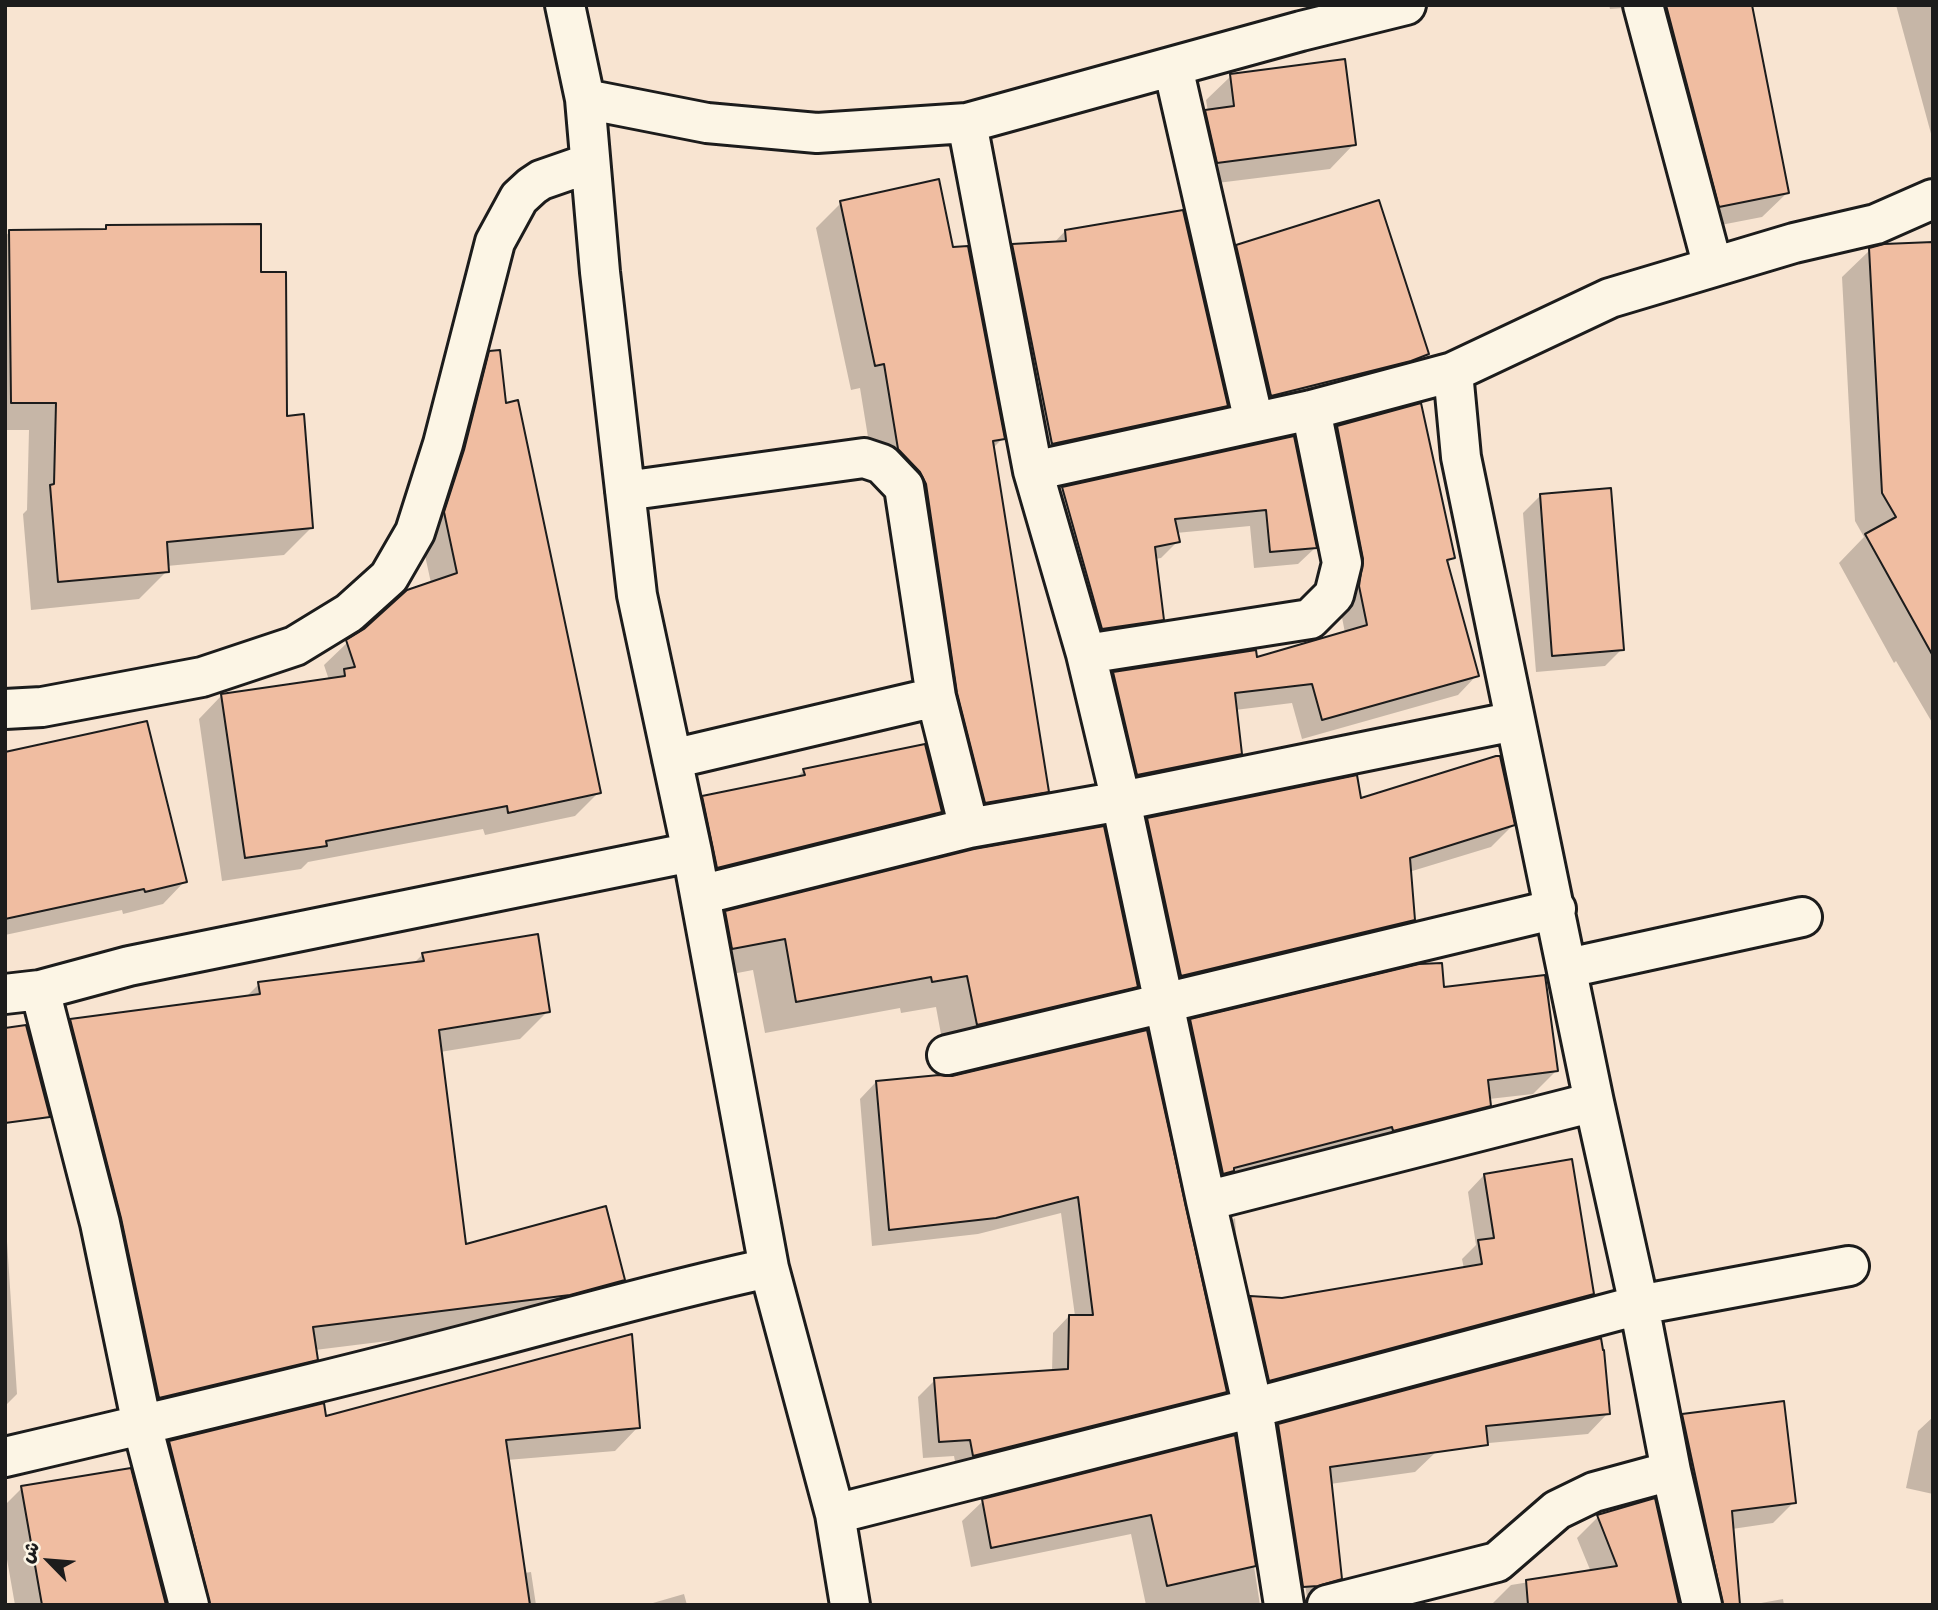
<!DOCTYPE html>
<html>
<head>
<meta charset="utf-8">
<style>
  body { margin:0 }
  #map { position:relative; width:1938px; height:1610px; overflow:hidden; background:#f8e4d1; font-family:Pangolin,"Playpen Sans Arabic",sans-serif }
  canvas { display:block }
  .frame { position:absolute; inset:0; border:7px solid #1c1c1c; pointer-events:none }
  .north { position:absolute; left:14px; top:1526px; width:70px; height:70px; -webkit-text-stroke:5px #fcf5e5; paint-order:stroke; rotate:295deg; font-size:19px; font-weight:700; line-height:28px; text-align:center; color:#1c1c1c }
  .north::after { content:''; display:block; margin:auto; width:24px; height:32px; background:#1c1c1c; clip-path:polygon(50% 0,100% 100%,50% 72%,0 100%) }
</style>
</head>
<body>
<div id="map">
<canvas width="1938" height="1610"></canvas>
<div class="frame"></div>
<div class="north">ش</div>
</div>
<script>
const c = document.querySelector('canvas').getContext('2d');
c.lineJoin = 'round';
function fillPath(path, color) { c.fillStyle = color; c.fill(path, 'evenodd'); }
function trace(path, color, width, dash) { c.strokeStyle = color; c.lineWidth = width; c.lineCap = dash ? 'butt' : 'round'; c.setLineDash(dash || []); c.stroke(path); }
fillPath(new Path2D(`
  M 1609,5 L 1730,5 L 1787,193 L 1762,217 L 1695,230 L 1634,15 L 1624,8 L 1610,9 Z
  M 1896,5 L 1933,5 L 1933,141 Z
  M 1231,76 L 1354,144 L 1330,169 L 1193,186 L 1181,136 L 1208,112 L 1206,100 Z
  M 841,203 L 952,249 L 1003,438 L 992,449 L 1047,791 L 1022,816 L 961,827 L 902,509 L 874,474 L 860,388 L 851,390 L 816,228 Z
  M 107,227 L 259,274 L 286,418 L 312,527 L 284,555 L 167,566 L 167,571 L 139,599 L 31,610 L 23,514 L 27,510 L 29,430 L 5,430 L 5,236 L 10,232 L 103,231 Z
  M 1065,231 L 1226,405 L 1205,426 L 1032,464 L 992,266 L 1013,246 L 1053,244 Z
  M 1933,239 L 1933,724 L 1896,661 L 1894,663 L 1839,563 L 1864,537 L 1855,521 L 1842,277 L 1870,250 L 1928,244 Z
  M 1237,247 L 1427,353 L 1404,376 L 1248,418 L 1214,269 Z
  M 490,353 L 599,792 L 575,816 L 485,835 L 483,829 L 308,862 L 301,869 L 222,881 L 199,719 L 222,695 L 329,680 L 324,665 L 348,642 L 431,583 L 421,537 L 466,377 Z
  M 1337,427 L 1453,557 L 1446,564 L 1477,675 L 1458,695 L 1302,739 L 1292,703 L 1235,710 L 1240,753 L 1220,774 L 1118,794 L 1094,694 L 1114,674 L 1255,659 L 1345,633 L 1340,607 L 1317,447 Z
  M 1293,438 L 1315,548 L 1298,564 L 1254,568 L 1250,526 L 1176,533 L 1178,541 L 1161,558 L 1155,559 L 1162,619 L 1145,636 L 1085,645 L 1047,505 L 1063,489 Z
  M 1540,496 L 1622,649 L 1605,666 L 1536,672 L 1523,513 Z
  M 5,754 L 185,881 L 163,904 L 123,914 L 122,910 L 5,935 Z
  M 804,770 L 940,812 L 916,836 L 693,892 L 679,822 L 703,798 L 795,779 Z
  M 1360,800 L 1513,825 L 1491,847 L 1409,872 L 1413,920 L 1391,942 L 1159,997 L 1126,842 L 1148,820 ZM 1149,834 L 1152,834 L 1184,985 L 1181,985 Z
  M 726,913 L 1136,986 L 1105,1018 L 945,1056 L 936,1007 L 901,1013 L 900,1008 L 765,1033 L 753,970 L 701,980 L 695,944 Z
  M 423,954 L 548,1011 L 520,1039 L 440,1052 L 465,1247 L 623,1280 L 596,1307 L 541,1322 L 315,1350 L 316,1359 L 288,1387 L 131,1425 L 43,1049 L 71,1021 L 245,998 L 259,984 L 413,964 Z
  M 1191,1021 L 1556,1071 L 1533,1094 L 1489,1099 L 1489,1105 L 1466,1128 L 1214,1189 L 1168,1044 Z
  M 1146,1032 L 1225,1391 L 1208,1408 L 957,1472 L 954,1456 L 923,1458 L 918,1397 L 935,1380 L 1052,1372 L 1053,1333 L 1069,1316 L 1075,1316 L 1061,1213 L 978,1234 L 872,1246 L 860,1099 L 876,1082 L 952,1078 Z
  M 1484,1175 L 1592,1294 L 1575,1311 L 1253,1397 L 1234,1314 L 1251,1298 L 1282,1299 L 1464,1269 L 1462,1259 L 1476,1245 L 1468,1192 Z
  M 5,1211 L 17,1394 L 5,1406 Z
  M 1235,1218 L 1237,1247 L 1231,1254 L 1225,1227 Z
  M 1608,1413 L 1588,1434 L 1467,1445 L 1436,1452 L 1415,1472 L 1330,1484 L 1340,1578 L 1320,1598 L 1304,1602 L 1304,1605 L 1283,1605 L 1258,1446 L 1279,1426 ZM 1280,1430 L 1307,1597 L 1304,1600 L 1277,1431 Z
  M 1683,1415 L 1794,1502 L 1773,1523 L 1732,1529 L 1739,1605 L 1699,1605 L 1662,1436 Z
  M 1933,1417 L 1933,1494 L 1906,1488 L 1918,1431 Z
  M 325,1418 L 638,1427 L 615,1451 L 507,1460 L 524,1573 L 531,1572 L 536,1605 L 183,1605 L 146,1466 L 170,1443 Z
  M 1234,1437 L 1260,1605 L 1146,1605 L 1131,1534 L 971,1567 L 962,1521 L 983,1501 Z
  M 22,1488 L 165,1605 L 15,1605 L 5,1548 L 5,1505 Z
  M 1598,1517 L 1678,1605 L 1491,1605 L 1511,1585 L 1591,1572 L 1577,1538 Z
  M 684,1594 L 687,1605 L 646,1605 Z
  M 1783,1599 L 1784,1605 L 1750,1605 Z`), '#0003');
const building = new Path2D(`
  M 1666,5 L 1752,5 L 1789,193 L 1719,207 Z
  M 1345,59 L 1356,145 L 1217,163 L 1205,110 L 1234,106 L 1230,74 Z
  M 939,179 L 953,247 L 968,246 L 1005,439 L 993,441 L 1049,792 L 985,803 L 957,693 L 926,484 L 920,472 L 898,449 L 884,364 L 875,366 L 840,201 Z
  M 1379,200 L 1429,354 L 1411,361 L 1271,396 L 1236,245 Z
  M 1183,210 L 1228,406 L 1052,444 L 1012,244 L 1066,241 L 1065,230 Z
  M 261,224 L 261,272 L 286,272 L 287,416 L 304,414 L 313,528 L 167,542 L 169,572 L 58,582 L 50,485 L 54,484 L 56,403 L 11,403 L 9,230 L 106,229 L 106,225 Z
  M 1933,242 L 1933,656 L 1865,534 L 1896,517 L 1882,493 L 1869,248 L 1884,244 Z
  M 500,350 L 506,403 L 518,400 L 601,793 L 508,813 L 507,806 L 326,841 L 327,846 L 245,858 L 221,694 L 345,676 L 344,669 L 355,667 L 346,640 L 364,629 L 407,590 L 457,573 L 444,512 L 464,450 L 489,351 Z
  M 1421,403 L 1455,558 L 1447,560 L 1479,676 L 1322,720 L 1312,684 L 1235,693 L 1242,754 L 1137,775 L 1113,672 L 1256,650 L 1257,657 L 1367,625 L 1359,586 L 1363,559 L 1337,426 Z
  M 1294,436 L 1317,548 L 1270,552 L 1266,510 L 1175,519 L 1180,542 L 1155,547 L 1164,620 L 1102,629 L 1062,487 Z
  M 1611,488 L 1624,650 L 1552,656 L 1540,494 Z
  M 147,721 L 187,882 L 145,892 L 144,889 L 5,919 L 5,752 Z
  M 925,744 L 942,812 L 717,868 L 702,796 L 805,775 L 803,769 Z
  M 1496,756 L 1500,756 L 1515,825 L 1410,858 L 1415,920 L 1181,976 L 1147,818 L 1357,775 L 1361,798 Z
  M 1104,826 L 1138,987 L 977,1025 L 967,976 L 932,982 L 931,977 L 796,1002 L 785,939 L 732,949 L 725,911 L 974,849 Z
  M 538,934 L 550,1012 L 439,1030 L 466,1244 L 606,1206 L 625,1280 L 570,1295 L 313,1327 L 318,1360 L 159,1398 L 121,1218 L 70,1019 L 260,994 L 258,982 L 424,961 L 422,953 Z
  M 1442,963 L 1444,987 L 1545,975 L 1558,1071 L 1488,1080 L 1491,1106 L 1393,1131 L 1392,1127 L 1234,1168 L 1234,1171 L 1223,1174 L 1190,1019 L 1419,964 Z
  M 26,1025 L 50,1117 L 5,1123 L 5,1028 Z
  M 1147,1030 L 1227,1392 L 973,1456 L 970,1440 L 939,1442 L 934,1378 L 1068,1369 L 1069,1315 L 1093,1315 L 1078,1197 L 996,1218 L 889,1230 L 876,1081 L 939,1075 L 952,1076 Z
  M 1572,1159 L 1594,1294 L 1269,1381 L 1250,1296 L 1282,1298 L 1482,1264 L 1478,1240 L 1494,1238 L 1484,1174 Z
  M 632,1334 L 640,1428 L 506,1440 L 530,1605 L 210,1605 L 169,1441 L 324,1403 L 326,1416 Z
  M 1601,1338 L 1603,1350 L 1604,1350 L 1610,1414 L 1486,1426 L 1488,1445 L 1330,1467 L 1342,1579 L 1318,1586 L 1303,1587 L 1278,1424 Z
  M 1784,1401 L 1796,1503 L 1732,1511 L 1740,1605 L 1723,1605 L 1682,1414 Z
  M 1235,1435 L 1256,1566 L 1167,1586 L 1151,1515 L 991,1548 L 982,1499 Z
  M 131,1468 L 166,1605 L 42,1605 L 21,1486 Z
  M 1655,1498 L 1679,1605 L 1528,1605 L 1526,1580 L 1617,1566 L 1597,1515 Z`);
fillPath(building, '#f0bda1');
trace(building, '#1c1c1c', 2);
const minor = new Path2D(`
  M 565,5 L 585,99 L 600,272 L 637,595 L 692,852 L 769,1268 L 835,1514 L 850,1605
  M 1643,5 L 1713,267
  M 1173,67 L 1254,422
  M 585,99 L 707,123 L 817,133 L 967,123 L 1301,31 L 1406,5
  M 967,123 L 1033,471 L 1086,654 L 1121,801 L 1515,721
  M 1033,471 L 1311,410 L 1453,372
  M 625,491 L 864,458 L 882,464 L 904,487 L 936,697 L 969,828 L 1121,801 L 1206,1201 L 1253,1408 L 1284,1605
  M 1086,654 L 1310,619 L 1334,595 L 1342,563 L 1311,410
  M 5,709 L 42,707 L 202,677 L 295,646 L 349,613 L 389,577 L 415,532 L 443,444 L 495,242 L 519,198 L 532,186 L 541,180 L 590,163
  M 672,759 L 936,697
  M 700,895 L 969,828
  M 1568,968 L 1802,917
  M 40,990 L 100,1223 L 142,1425 L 189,1605
  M 5,994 L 40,990 L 129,966 L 692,852
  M 947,1055 L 1556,909
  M 1206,1201 L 1594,1102
  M 5,1457 C 159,1421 312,1385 465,1345 C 566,1319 666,1290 769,1268
  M 835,1514 L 1253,1408 L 1639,1305 L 1849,1266
  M 1327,1605 L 1497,1562 L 1557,1510 L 1594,1492 L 1671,1471
  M 1702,1605 L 1671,1471 L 1639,1305 L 1594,1102 L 1461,457 L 1453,372 L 1610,298 L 1794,243 L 1876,224 L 1933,199`);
trace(minor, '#1c1c1c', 44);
trace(minor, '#fcf5e5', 38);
</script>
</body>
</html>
